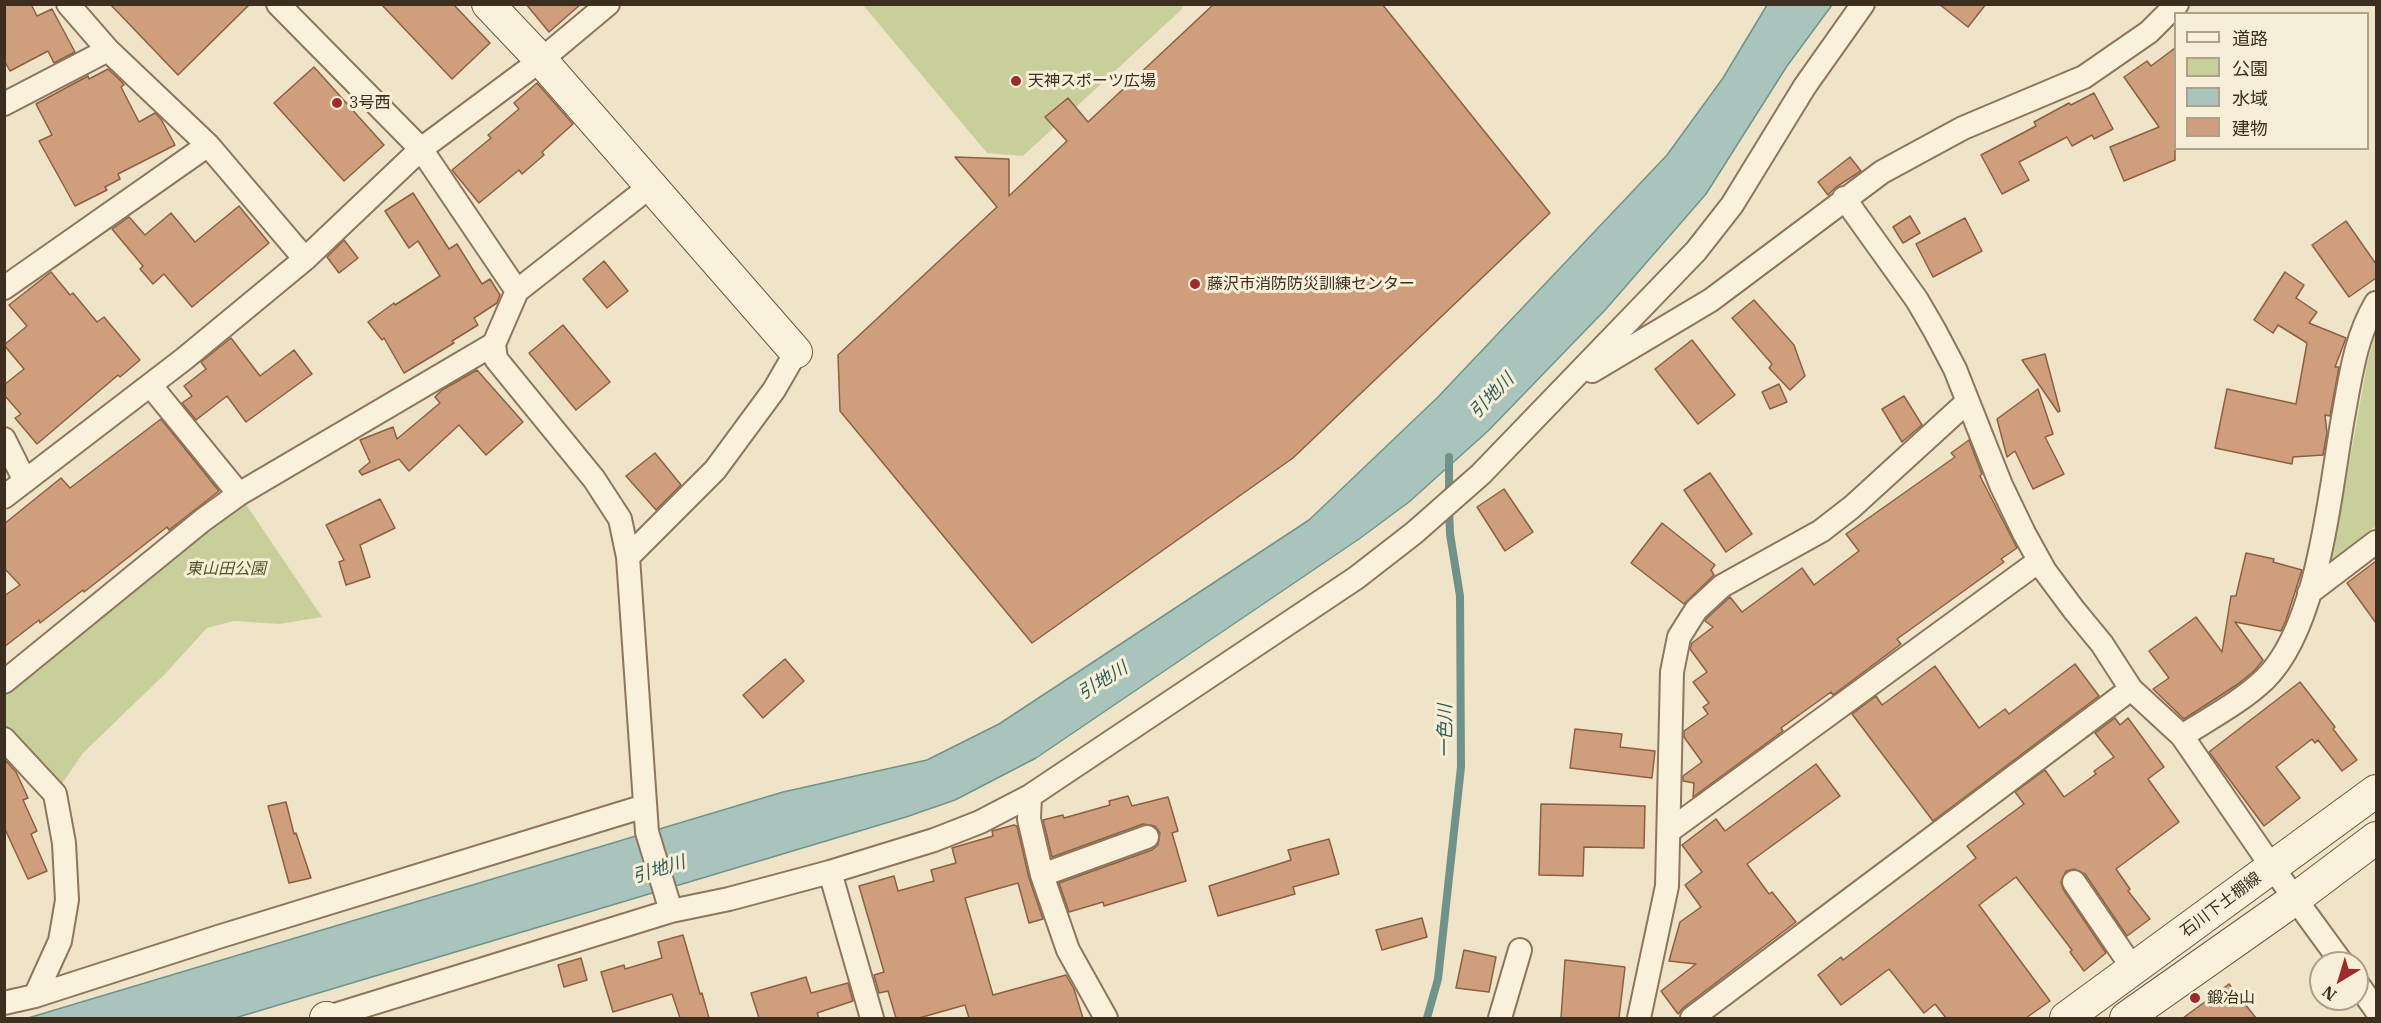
<!DOCTYPE html>
<html>
<head>
<meta charset="utf-8">
<style>
  body { margin:0 }
  #map { position:relative; width:2381px; height:1023px; overflow:hidden; background:#f0e4c8; font-family:"IBM Plex Serif","Noto Sans JP",serif }
  canvas { display:block }
  .frame { position:absolute; inset:0; border:6px solid #3d2e20; pointer-events:none }
  .legend { position:absolute; left:2174px; top:12px; width:195px; height:138px; box-sizing:border-box; background:#f7eed8; border:2px solid #ada18e; margin:0; padding:8px 10px; list-style:none; font-size:18px; color:#3d2e20 }
  .legend li { display:flex; align-items:center; gap:12px; height:30px }
  .legend b { width:30px; border:2px solid #ada18e }
  .north { position:absolute; left:2309px; top:951px; width:60px; height:60px; box-sizing:border-box; background:#f7eed8; border:2px solid #ada18e; border-radius:50%; rotate:218deg; font-size:16px; font-weight:700; line-height:24px; text-align:center; color:#3d2e20 }
  .north::after { content:''; display:block; margin:auto; width:21px; height:27px; background:#9e2a2b; clip-path:polygon(50% 0,100% 100%,50% 72%,0 100%) }
</style>
</head>
<body>
<div id="map">
<canvas width="2381" height="1023"></canvas>
<div class="frame"></div>
<ul class="legend">
<li><b style="height:8px;background:#faf1dc"></b>道路</li>
<li><b style="height:16px;background:#c9cf9b"></b>公園</li>
<li><b style="height:16px;background:#a9c4bc"></b>水域</li>
<li><b style="height:16px;background:#cf9f7d"></b>建物</li>
</ul>
<div class="north">N</div>
</div>
<script>
const c = document.querySelector('canvas').getContext('2d');
c.lineJoin = 'round';
function fillPath(path, color) { c.fillStyle = color; c.fill(path, 'evenodd'); }
function trace(path, color, width, dash) { c.strokeStyle = color; c.lineWidth = width; c.lineCap = dash ? 'butt' : 'round'; c.setLineDash(dash || []); c.stroke(path); }
function drawText(font, color, halo, rows, align = 'center') {
  c.font = font + ' "IBM Plex Serif","Noto Sans JP",serif'; c.lineWidth = 6; c.setLineDash([]); c.textBaseline = 'middle'; c.strokeStyle = halo; c.fillStyle = color; for (const [text, x, y, turn = 0] of rows) {
    c.save(); c.translate(x, y); c.rotate((+turn || 0) * Math.PI / 180); c.textAlign = isNaN(turn) ? turn : align; if (halo) c.strokeText(text, 0, 0); c.fillText(text, 0, 0); c.restore();
  }
}
fillPath(new Path2D(`
  M 863,5 L 1184,5 L 1181,10 L 1023,156 L 987,153 Z
  M 2376,332 L 2376,526 L 2332,559 L 2367,364 Z
  M 239,494 L 322,617 L 279,624 L 234,621 L 207,628 L 165,674 L 83,753 L 55,794 L 5,738 L 5,683 Z`), '#c9cf9b');
const water = new Path2D(`
  M 1767,5 L 1832,5 L 1787,66 L 1706,194 L 1606,309 L 1488,431 L 1409,502 L 1359,539 L 1036,758 L 955,800 L 906,817 L 235,1018 L 28,1018 L 783,792 L 927,760 L 999,724 L 1309,520 L 1438,397 L 1667,155 L 1723,78 Z`);
fillPath(water, '#a9c4bc');
trace(water, '#6f938a', 1.5);
trace(new Path2D(`
  M 1449,457 L 1449,496
  M 1427,1018 L 1438,979 L 1461,767 L 1460,596 L 1450,534 L 1449,508`), '#6f938a', 8);
const building = new Path2D(`
  M 4,4 L 31,4 L 37,16 L 52,9 L 75,52 L 54,63 L 48,51 L 10,71 L 4,60 Z
  M 110,4 L 250,4 L 178,75 Z
  M 381,4 L 453,4 L 490,43 L 452,79 Z
  M 526,4 L 581,4 L 549,32 Z
  M 1214,4 L 1382,4 L 1550,213 L 1293,458 L 1032,643 L 840,411 L 838,355 L 997,207 L 955,157 L 1009,159 L 1009,196 L 1067,141 L 1045,117 L 1068,98 L 1088,122 Z
  M 1939,4 L 1986,4 L 1968,27 Z
  M 2175,48 L 2175,160 L 2124,181 L 2110,147 L 2159,127 L 2124,77 L 2147,61 L 2151,66 Z
  M 314,67 L 384,145 L 344,181 L 274,103 Z
  M 108,69 L 122,82 L 124,85 L 121,87 L 139,122 L 155,113 L 161,119 L 175,145 L 118,174 L 120,179 L 105,187 L 107,190 L 75,206 L 39,141 L 52,135 L 36,104 L 88,76 L 89,79 Z
  M 537,83 L 573,124 L 542,152 L 544,155 L 522,174 L 519,170 L 479,203 L 452,170 L 491,138 L 488,135 L 519,109 L 514,103 Z
  M 2094,93 L 2113,129 L 2094,139 L 2092,135 L 2072,146 L 2067,137 L 2019,162 L 2029,180 L 2002,194 L 1981,155 L 2036,126 L 2034,122 L 2069,103 L 2071,105 Z
  M 1850,157 L 1861,171 L 1836,187 L 1828,195 L 1818,182 Z
  M 413,193 L 449,249 L 457,244 L 482,284 L 490,279 L 500,295 L 497,303 L 474,318 L 478,325 L 452,341 L 454,343 L 404,373 L 384,338 L 382,340 L 368,322 L 394,303 L 395,305 L 440,276 L 418,241 L 409,248 L 385,211 Z
  M 239,206 L 269,243 L 192,307 L 164,274 L 153,284 L 140,269 L 143,266 L 112,229 L 129,217 L 145,235 L 171,213 L 195,242 Z
  M 1910,216 L 1920,233 L 1903,243 L 1893,227 Z
  M 1965,218 L 1982,251 L 1933,277 L 1916,244 Z
  M 2346,221 L 2376,264 L 2376,278 L 2349,297 L 2312,245 Z
  M 344,240 L 358,258 L 339,273 L 327,257 Z
  M 604,261 L 628,291 L 607,308 L 583,279 Z
  M 51,272 L 70,295 L 73,293 L 97,322 L 104,317 L 140,360 L 120,377 L 118,375 L 37,444 L 15,418 L 21,414 L 4,395 L 4,385 L 24,369 L 4,345 L 27,326 L 9,305 Z
  M 2285,272 L 2304,285 L 2296,298 L 2317,312 L 2309,323 L 2346,338 L 2335,367 L 2339,367 L 2330,416 L 2325,415 L 2327,433 L 2323,455 L 2293,457 L 2292,464 L 2215,448 L 2227,389 L 2296,404 L 2307,343 L 2278,325 L 2273,333 L 2254,320 Z
  M 1754,300 L 1794,345 L 1805,376 L 1790,390 L 1769,368 L 1772,364 L 1732,318 Z
  M 563,325 L 610,382 L 576,410 L 529,353 Z
  M 231,338 L 260,376 L 294,350 L 312,374 L 246,422 L 227,396 L 196,420 L 182,403 L 192,396 L 184,386 L 206,369 L 201,362 Z
  M 1692,340 L 1735,395 L 1698,424 L 1655,369 Z
  M 2045,354 L 2060,411 L 2058,412 L 2022,360 Z
  M 477,370 L 523,422 L 486,455 L 459,425 L 409,471 L 399,459 L 362,475 L 359,471 L 370,462 L 360,440 L 393,427 L 397,439 L 440,403 L 435,397 L 442,390 Z
  M 1779,384 L 1787,402 L 1770,409 L 1762,392 Z
  M 2038,389 L 2053,434 L 2045,437 L 2064,474 L 2033,489 L 2015,451 L 2007,457 L 1997,419 Z
  M 1904,396 L 1922,425 L 1902,442 L 1882,409 Z
  M 161,419 L 219,491 L 169,530 L 167,527 L 84,592 L 83,590 L 40,623 L 39,620 L 4,647 L 4,596 L 20,585 L 4,568 L 4,524 L 61,478 L 70,488 Z
  M 1969,440 L 1982,474 L 1980,476 L 2017,548 L 2001,559 L 2004,562 L 1897,639 L 1901,644 L 1833,695 L 1831,692 L 1781,728 L 1783,731 L 1693,797 L 1694,783 L 1683,781 L 1683,776 L 1702,762 L 1684,737 L 1684,731 L 1708,714 L 1703,707 L 1709,703 L 1693,682 L 1707,672 L 1690,649 L 1692,643 L 1713,627 L 1705,621 L 1706,619 L 1730,597 L 1742,612 L 1802,568 L 1814,585 L 1859,551 L 1846,534 L 1955,457 L 1951,453 Z
  M 655,453 L 681,485 L 656,510 L 626,476 Z
  M 1710,473 L 1752,534 L 1726,552 L 1684,490 Z
  M 1504,489 L 1533,532 L 1505,551 L 1477,507 Z
  M 380,499 L 395,528 L 360,545 L 370,577 L 346,585 L 339,562 L 344,560 L 326,525 Z
  M 1662,523 L 1715,565 L 1711,570 L 1714,575 L 1684,604 L 1631,563 Z
  M 2246,553 L 2274,559 L 2273,562 L 2302,570 L 2286,620 L 2281,631 L 2235,622 L 2263,660 L 2255,670 L 2238,684 L 2184,719 L 2153,689 L 2169,678 L 2149,651 L 2196,617 L 2222,652 L 2231,596 L 2236,596 Z
  M 2376,561 L 2376,623 L 2347,583 Z
  M 785,659 L 804,681 L 763,718 L 743,695 Z
  M 2075,664 L 2099,696 L 1933,821 L 1852,714 L 1876,696 L 1882,705 L 1935,666 L 1979,728 L 2005,709 L 2009,714 Z
  M 2300,682 L 2335,727 L 2333,729 L 2357,760 L 2342,771 L 2318,740 L 2315,743 L 2312,739 L 2276,767 L 2300,798 L 2264,826 L 2209,752 Z
  M 2115,718 L 2120,725 L 2128,718 L 2164,767 L 2148,779 L 2179,822 L 2116,869 L 2130,889 L 2128,891 L 2150,919 L 2127,936 L 2085,874 L 2074,869 L 2066,871 L 2061,882 L 2063,889 L 2106,953 L 2084,971 L 2070,952 L 2072,950 L 2016,877 L 1979,905 L 2050,1001 L 2026,1018 L 1946,1018 L 1935,1004 L 1924,1013 L 1889,969 L 1841,1005 L 1818,975 L 1841,957 L 1843,960 L 1976,858 L 1967,846 L 2024,804 L 2015,792 L 2045,770 L 2064,797 L 2096,774 L 2094,771 L 2114,757 L 2095,733 Z
  M 1575,729 L 1622,734 L 1620,747 L 1655,751 L 1652,778 L 1570,768 Z
  M 4,759 L 16,772 L 28,798 L 23,800 L 37,831 L 31,834 L 47,871 L 28,879 L 4,827 Z
  M 1816,764 L 1840,796 L 1747,864 L 1769,894 L 1772,892 L 1796,922 L 1684,1007 L 1678,1014 L 1661,991 L 1696,964 L 1669,961 L 1680,922 L 1701,907 L 1685,885 L 1702,872 L 1682,845 L 1716,819 L 1725,831 Z
  M 1128,796 L 1132,806 L 1168,797 L 1178,831 L 1172,833 L 1186,881 L 1104,906 L 1103,902 L 1069,912 L 1059,883 L 1152,850 L 1158,845 L 1160,833 L 1155,826 L 1143,824 L 1052,857 L 1043,820 L 1063,815 L 1064,818 L 1110,805 L 1109,801 Z
  M 286,802 L 294,834 L 296,833 L 311,878 L 289,883 L 268,806 Z
  M 1541,804 L 1645,806 L 1644,848 L 1584,847 L 1583,876 L 1539,875 Z
  M 1014,825 L 1017,826 L 1029,878 L 1043,919 L 1029,923 L 1018,883 L 965,898 L 993,995 L 1066,975 L 1074,989 L 1083,1018 L 969,1018 L 965,1005 L 919,1018 L 896,1018 L 888,991 L 879,993 L 874,975 L 884,972 L 859,886 L 894,876 L 898,891 L 934,881 L 931,870 L 956,863 L 952,848 L 993,836 L 992,831 Z
  M 1329,839 L 1339,874 L 1293,887 L 1295,894 L 1218,916 L 1209,886 L 1291,860 L 1288,850 Z
  M 1422,918 L 1427,937 L 1382,950 L 1376,930 Z
  M 683,935 L 700,994 L 702,993 L 709,1018 L 680,1018 L 672,994 L 613,1012 L 601,972 L 624,965 L 625,969 L 662,958 L 658,942 Z
  M 1464,950 L 1496,957 L 1489,992 L 1456,988 Z
  M 581,958 L 587,980 L 564,987 L 558,965 Z
  M 1565,960 L 1625,967 L 1619,1018 L 1561,1018 Z
  M 806,977 L 811,993 L 848,983 L 853,1001 L 817,1013 L 819,1018 L 759,1018 L 751,993 Z
  M 2229,984 L 2256,1018 L 2183,1018 Z`);
fillPath(building, '#cf9f7d');
trace(building, '#8d5f41', 1.5);
const street = new Path2D(`
  M 68,4 L 108,50 L 208,145 L 305,259
  M 278,4 L 421,149 L 517,291
  M 4,104 L 108,50
  M 652,185 L 517,291 L 494,344 L 496,359 L 594,479 L 620,519 L 628,557 L 647,832 L 671,911
  M 1844,198 L 1917,300 L 1935,331 L 1955,369 L 2001,485 L 2024,533 L 2045,571 L 2074,610 L 2102,644 L 2131,689 L 2182,736 L 2272,867 L 2342,963
  M 4,288 L 208,145
  M 1592,371 L 1711,300 L 1882,172 L 1963,128 L 2084,77 L 2149,32 L 2177,4
  M 151,386 L 239,494
  M 4,439 L 25,481
  M 4,497 L 184,359 L 305,259 L 421,149 L 541,60 L 608,4
  M 628,557 L 715,470 L 774,390 L 796,352
  M 2309,593 L 2376,542
  M 4,682 L 203,520 L 239,494 L 494,344
  M 2182,736 C 2210,718 2241,702 2265,679 C 2320,625 2330,487 2344,412 C 2351,374 2356,336 2376,303
  M 4,739 L 55,794 L 64,843 L 67,900 L 60,941 L 35,996
  M 1030,796 L 1029,819 L 1042,875 L 1068,950 L 1106,1018
  M 1669,831 L 2039,561
  M 830,872 L 872,1018
  M 1042,875 L 1147,837
  M 2074,882 L 2134,970
  M 2357,983 L 2376,1010
  M 4,1003 L 35,996 L 218,937 L 645,806
  M 325,1018 L 671,911 L 729,899 L 830,872 L 934,840 L 980,822 L 1030,796 L 1356,578 L 1414,533 L 1481,474 L 1696,251 L 1732,205 L 1805,86 L 1863,4
  M 1500,1018 L 1520,950
  M 1639,1018 L 1667,886 L 1672,672 L 1679,637 L 1696,610 L 1722,586 L 1821,531 L 1852,507 L 1967,402
  M 1692,1018 L 2131,689`);
const secondary = new Path2D(`
  M 488,4 L 541,60 L 796,352
  M 326,1018 L 327,1018
  M 2066,1018 L 2376,791
  M 2126,1018 L 2295,899 L 2376,838`);
trace(street, '#8d765c', 26);
trace(secondary, '#6f573f', 34);
trace(street, '#faf1dc', 22);
trace(secondary, '#faf1dc', 32);
for (const [x, y, r, color] of [
  [1016,81,6,"#9e2a2b"],
  [337,103,6,"#9e2a2b"],
  [1195,284,6,"#9e2a2b"],
  [2195,998,6,"#9e2a2b"]
]) { const dot = new Path2D(); dot.arc(x, y, r, 0, 2 * Math.PI); c.fillStyle = color; c.fill(dot); trace(dot, '#f7eed8', 2); }
drawText('16px', '#3d2e20', '#f7eed8', [
  ["天神スポーツ広場",1028,81],
  ["3号西",349,103],
  ["藤沢市消防防災訓練センター",1207,284],
  ["鍛冶山",2207,998]
], 'left');
drawText('italic 16px', '#4d5a26', '#f7eed8', [
  ["東山田公園",226,569]
]);
drawText('16px', '#3d2e20', '#f7eed8', [
  ["石川下土棚線",2221,905,-37]
]);
drawText('italic 18px', '#2f5d5a', '#f7eed8', [
  ["引地川",1492,396,-46],
  ["引地川",1103,681,-32],
  ["一色川",1446,731,-90],
  ["引地川",659,870,-17]
]);
</script>
</body>
</html>
